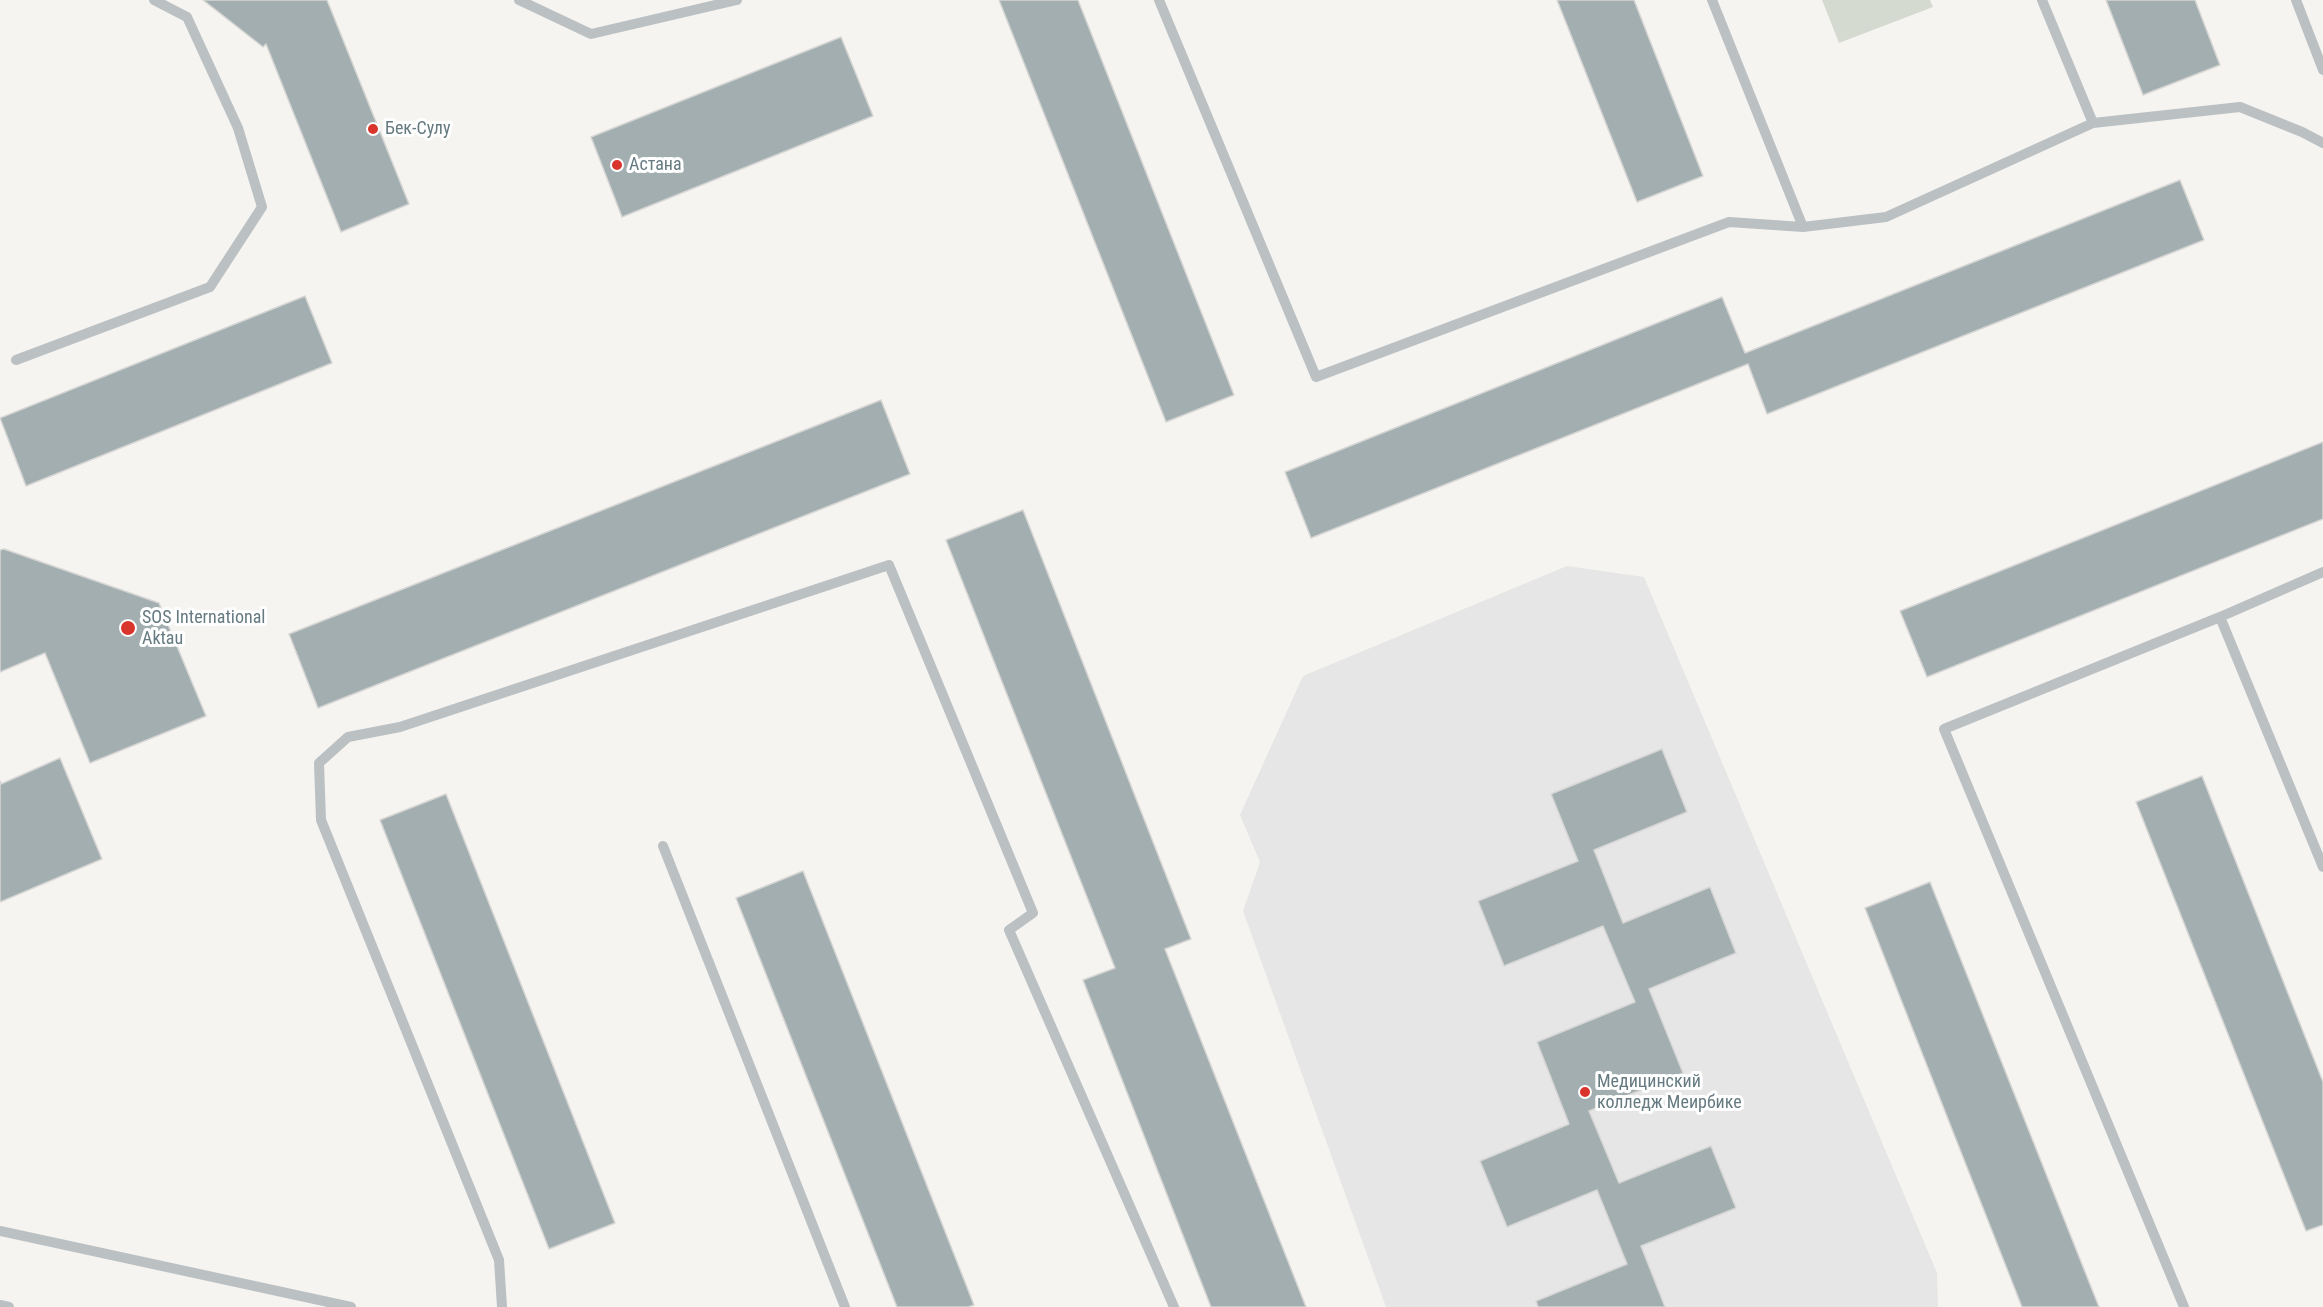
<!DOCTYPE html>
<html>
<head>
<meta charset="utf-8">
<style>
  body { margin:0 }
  canvas { display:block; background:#f5f4f1 }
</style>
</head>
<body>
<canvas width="2323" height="1307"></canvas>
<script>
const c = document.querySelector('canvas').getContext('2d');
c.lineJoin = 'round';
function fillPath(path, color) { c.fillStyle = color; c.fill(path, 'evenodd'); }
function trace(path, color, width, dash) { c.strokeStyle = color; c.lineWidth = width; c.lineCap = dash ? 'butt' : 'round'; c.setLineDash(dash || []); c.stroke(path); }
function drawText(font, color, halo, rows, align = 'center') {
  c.font = font + ' "Roboto Condensed",sans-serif'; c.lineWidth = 6; c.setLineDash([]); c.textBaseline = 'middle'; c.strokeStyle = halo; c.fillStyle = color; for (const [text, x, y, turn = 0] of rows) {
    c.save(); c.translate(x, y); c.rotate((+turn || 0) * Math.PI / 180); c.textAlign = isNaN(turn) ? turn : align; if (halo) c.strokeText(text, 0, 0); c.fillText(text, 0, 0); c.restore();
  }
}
fillPath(new Path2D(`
  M 1567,566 L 1644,577 L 1937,1273 L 1938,1307 L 1386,1307 L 1243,911 L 1260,862 L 1240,815 L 1303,676 Z`), '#e5e6e5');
fillPath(new Path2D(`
  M 1822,0 L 1930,0 L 1933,7 L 1839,43 Z`), '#d5dad1');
const building = new Path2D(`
  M 203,0 L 327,0 L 409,204 L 341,232 L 266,44 L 263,47 Z
  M 999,0 L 1078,0 L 1234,395 L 1166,422 Z
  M 1557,0 L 1634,0 L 1703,176 L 1637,202 Z
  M 2106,0 L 2195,0 L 2220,65 L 2143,95 Z
  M 841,37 L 873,116 L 622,217 L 591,137 Z
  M 2180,180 L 2204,240 L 1767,414 L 1748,364 L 1311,538 L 1285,472 L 1722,297 L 1745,353 Z
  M 305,296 L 332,363 L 26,486 L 0,418 Z
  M 881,400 L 910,474 L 318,708 L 289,634 Z
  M 2323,442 L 2323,519 L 1927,677 L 1900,611 Z
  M 1023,510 L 1191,939 L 1165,949 L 1306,1307 L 1211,1307 L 1083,980 L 1115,968 L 946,540 Z
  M 4,549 L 159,603 L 206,716 L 90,763 L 45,653 L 0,672 L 0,550 Z
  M 1662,749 L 1687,812 L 1594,850 L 1623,923 L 1710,887 L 1736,953 L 1649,989 L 1683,1073 L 1589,1111 L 1619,1183 L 1711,1146 L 1736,1208 L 1641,1246 L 1665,1307 L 1538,1307 L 1536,1301 L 1627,1264 L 1597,1190 L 1507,1227 L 1480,1161 L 1569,1124 L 1537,1042 L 1635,1002 L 1603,926 L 1504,966 L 1478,901 L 1578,861 L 1551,794 Z
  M 60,758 L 102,859 L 0,902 L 0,781 L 1,784 Z
  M 2202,776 L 2323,1082 L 2323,1225 L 2306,1231 L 2136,802 Z
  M 446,794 L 615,1223 L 549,1249 L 380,820 Z
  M 803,871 L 974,1305 L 968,1307 L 897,1307 L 736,898 Z
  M 1930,882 L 2099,1307 L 2022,1307 L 1865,908 Z`);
fillPath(building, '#a3aeb1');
trace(building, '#d6d6d4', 1.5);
trace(new Path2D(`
  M 519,0 L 591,34 L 737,0
  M 1159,0 L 1316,377 L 1729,222 L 1803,227 L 1886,217 L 2093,123 L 2240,107 L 2302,132 L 2323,143
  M 1712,0 L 1803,227
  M 2042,0 L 2093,123
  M 2296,0 L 2323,70
  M 16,360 L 210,287 L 262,207 L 238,128 L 187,17 L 154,0
  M 2323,572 L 2220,617 L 2323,867
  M 663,846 L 845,1307
  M 0,1231 L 351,1307
  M 0,1305 L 9,1307
  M 502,1307 L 499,1260 L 321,820 L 319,763 L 348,737 L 400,727 L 889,565 L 1033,913 L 1009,930 L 1174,1307
  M 2184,1307 L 1944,729 L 2220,617`), '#bbc1c3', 10);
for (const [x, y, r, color] of [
  [373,129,6,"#da352c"],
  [617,165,6,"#da352c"],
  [128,628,8,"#da352c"],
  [1585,1092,6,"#da352c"]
]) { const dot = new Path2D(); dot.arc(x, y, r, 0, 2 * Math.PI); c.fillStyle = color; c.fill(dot); trace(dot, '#fff', 2); }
drawText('18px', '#657a81', '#fff', [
  ["Бек-Сулу",385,129],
  ["Астана",629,165],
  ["SOS International",142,618],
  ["Aktau",142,639],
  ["Медицинский",1597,1082],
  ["колледж Меирбике",1597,1103]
], 'left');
</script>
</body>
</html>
